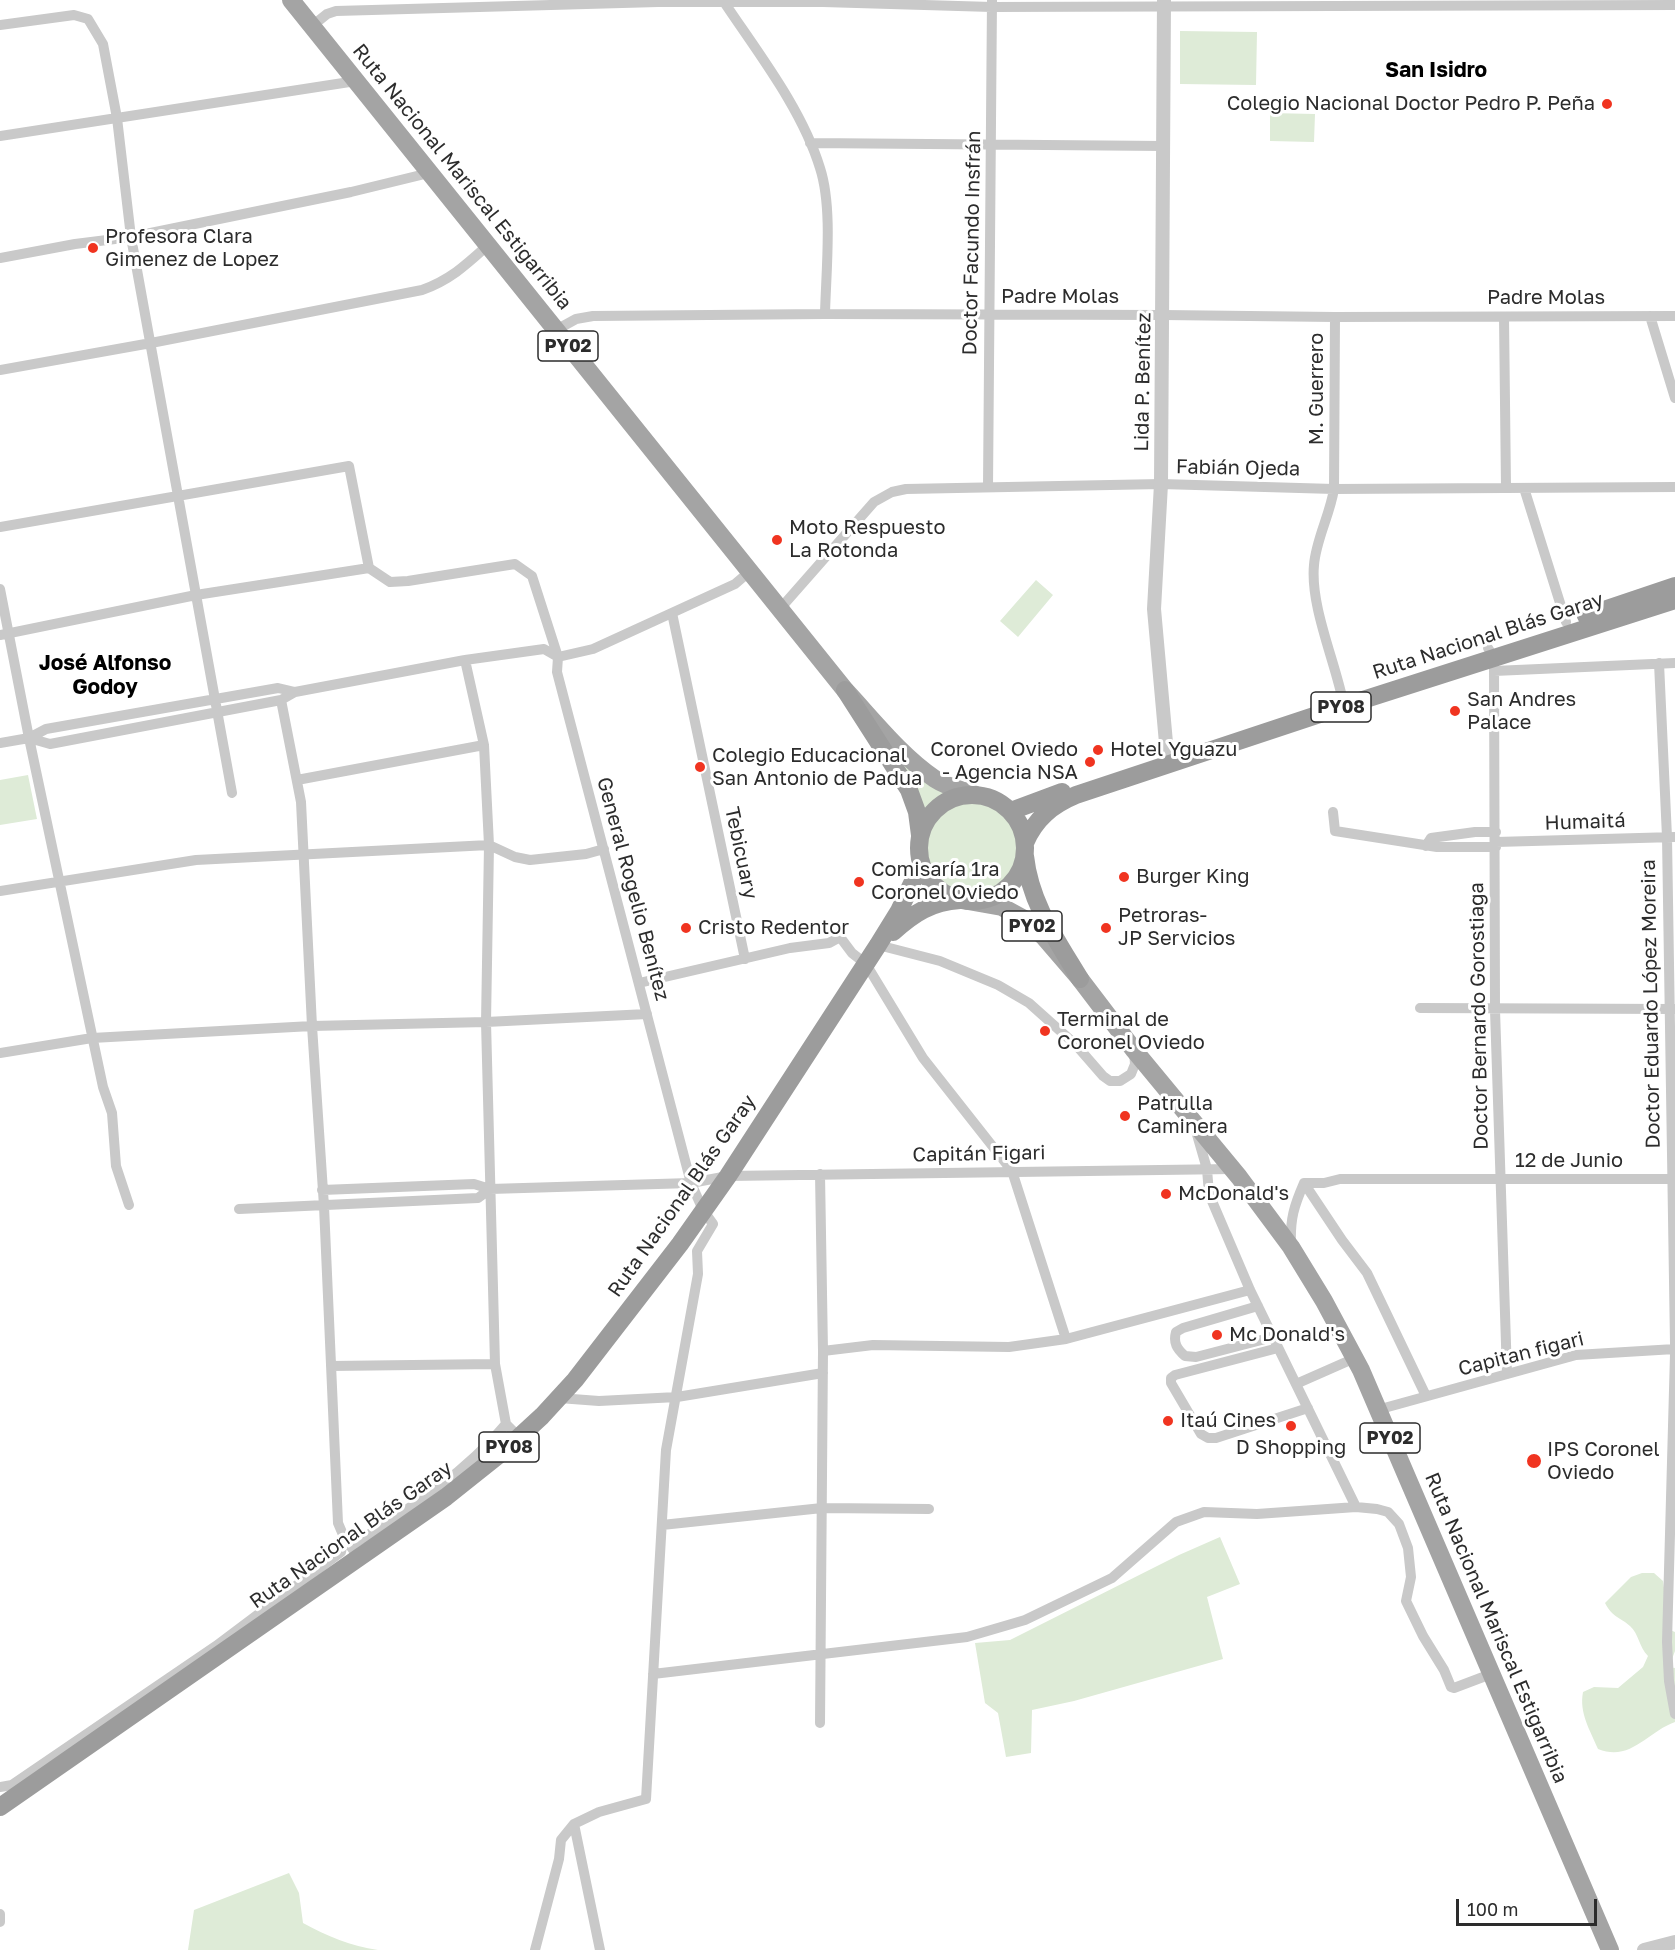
<!DOCTYPE html>
<html>
<head>
<meta charset="utf-8">
<style>
  body { margin:0 }
  #map { position:relative; width:1675px; height:1950px; overflow:hidden; background:#fff; font-family:"Golos Text",sans-serif }
  canvas { display:block }
  .scale { position:absolute; left:1456px; top:1899px; width:141px; height:27px; box-sizing:border-box; border:3px solid #2c2c2c; border-top:0; padding-left:8px; font-size:18px; line-height:21px; white-space:nowrap; color:#2c2c2c; -webkit-text-stroke:4px #fff; paint-order:stroke }
</style>
</head>
<body>
<div id="map">
<canvas width="1675" height="1950"></canvas>
<div class="scale">100 m</div>
</div>
<script>
const c = document.querySelector('canvas').getContext('2d');
c.lineJoin = 'round';
function fillPath(path, color) { c.fillStyle = color; c.fill(path, 'evenodd'); }
function trace(path, color, width, dash) { c.strokeStyle = color; c.lineWidth = width; c.lineCap = dash ? 'butt' : 'round'; c.setLineDash(dash || []); c.stroke(path); }
function drawText(font, color, halo, rows, align = 'center') {
  c.font = font + ' "Golos Text",sans-serif'; c.lineWidth = 6; c.setLineDash([]); c.textBaseline = 'middle'; c.strokeStyle = halo; c.fillStyle = color; for (const [text, x, y, turn = 0] of rows) {
    c.save(); c.translate(x, y); c.rotate((+turn || 0) * Math.PI / 180); c.textAlign = isNaN(turn) ? turn : align; if (halo) c.strokeText(text, 0, 0); c.fillText(text, 0, 0); c.restore();
  }
}
fillPath(new Path2D(`
  M 1180,31 L 1257,32 L 1256,85 L 1180,84 Z
  M 1270,113 L 1315,114 L 1314,142 L 1270,141 Z
  M 1036,580 L 1053,595 L 1018,637 L 1000,621 Z
  M 882,737 L 953,793 L 939,798 L 926,813 Z
  M 28,775 L 37,819 L 0,825 L 0,780 Z
  M926 849a46 46 0 1 1 92 0a46 46 0 1 1-92 0Z
  M 1220,1537 L 1240,1584 L 1207,1597 L 1223,1659 L 1074,1701 L 1032,1710 L 1031,1753 L 1006,1757 L 998,1713 L 985,1703 L 975,1643 L 1010,1640 L 1179,1555 Z
  M 1642,1573 L 1654,1573 L 1663,1581 L 1670,1630 L 1675,1632 L 1675,1651 L 1669,1667 L 1675,1668 L 1675,1722 C 1647,1732 1631,1762 1598,1749 C 1590,1730 1579,1713 1583,1692 L 1594,1687 L 1618,1688 L 1643,1667 L 1648,1656 C 1639,1647 1639,1634 1630,1626 C 1620,1617 1613,1618 1605,1603 L 1631,1577 Z
  M 289,1873 L 299,1893 L 303,1923 C 327,1936 351,1946 378,1950 L 188,1950 L 194,1910 Z`), '#deebd7');
trace(new Path2D(`
  M 724,2 C 758,53 802,109 820,168 C 833,208 826,271 825,314
  M 0,25 L 74,15 L 88,19 L 103,44 L 117,118 L 131,237 L 232,793
  M 312,26 L 327,14 L 336,11 L 658,2 L 823,2 L 992,7 L 1675,5
  M 0,136 L 356,81
  M 810,143 L 1164,146
  M 0,258 L 75,244 L 131,237 L 351,192 L 429,173
  M 1650,316 L 1675,398
  M 1335,317 L 1334,489 C 1330,515 1316,539 1314,565 C 1310,607 1336,663 1344,706
  M 1504,317 L 1506,488
  M 556,330 L 576,319 L 593,316 L 825,314 L 1163,315 L 1335,317 L 1675,316
  M 0,370 L 151,343 L 422,290 C 450,280 466,265 487,246
  M 988,487 L 992,0
  M 1524,488 L 1566,622
  M 0,527 L 349,466 L 369,568
  M 0,589 L 29,738 L 103,1087 L 112,1113 L 116,1166 L 129,1205
  M 779,610 L 874,502 L 892,492 L 906,489 L 1161,484 L 1334,489 L 1675,487
  M 672,613 L 745,959
  M 0,635 L 196,595 L 369,568 L 390,582 L 408,581 L 515,564 L 532,576 L 558,657 L 557,672 L 691,1183 L 703,1210 L 713,1224 L 697,1251 L 698,1274 L 666,1450 L 646,1799 L 599,1812 L 574,1824 L 561,1840 L 559,1859 L 535,1950
  M 1488,648 L 1494,658 L 1495,1010 L 1507,1374
  M 465,660 L 484,745 L 489,845 L 486,1022 L 495,1364 L 506,1424 L 519,1437
  M 1659,663 L 1667,837 L 1675,1344
  M 1494,671 L 1675,663
  M 281,700 L 301,802 L 312,1026 L 324,1206 L 338,1523 L 344,1537 L 359,1558
  M 29,738 L 50,744 L 281,700 L 295,692 L 465,660 L 544,649 L 558,657 L 593,649 L 735,584 L 749,572
  M 0,743 L 29,738 L 46,729 L 278,688 L 295,692
  M 297,780 L 484,745
  M 1333,812 L 1335,831 L 1437,847 L 1496,847
  M 1496,842 L 1675,837
  M 1426,846 L 1431,838 L 1475,832 L 1496,832
  M 0,891 L 196,860 L 489,845 L 515,857 L 530,860 L 586,854 L 604,849
  M 878,945 L 940,961 L 998,985 L 1029,1003 L 1076,1045 L 1103,1076 L 1110,1081 L 1120,1081 L 1131,1074 L 1135,1064 L 1134,1051
  M 639,983 L 790,948 L 829,943 L 840,937 L 852,953 L 866,964 L 923,1058 L 1012,1171 L 1066,1339
  M 1420,1008 L 1674,1009
  M 0,1053 L 92,1038 L 312,1026 L 486,1022 L 647,1014
  M 1196,1131 L 1207,1169 L 1209,1194 L 1250,1290 L 1356,1507
  M 820,1174 L 823,1351 L 820,1723
  M 1304,1183 L 1342,1240 L 1367,1273 L 1426,1396
  M 322,1190 L 474,1184 L 490,1189 L 691,1183 L 728,1176 L 1232,1169
  M 239,1209 L 478,1198 L 490,1189
  M 1291,1244 C 1290,1219 1294,1206 1304,1183 L 1324,1183 L 1340,1179 L 1675,1179
  M 1258,1306 L 1183,1328 L 1176,1332 C 1173,1343 1177,1349 1185,1356 L 1196,1357 L 1273,1337
  M 1278,1348 L 1175,1375 L 1171,1378 L 1171,1383 L 1201,1434 L 1208,1438 L 1216,1438 L 1308,1408
  M 823,1351 L 873,1345 L 1009,1347 L 1066,1339 L 1250,1290
  M 1675,1354 L 1667,1642 L 1669,1681 L 1675,1714
  M 331,1366 L 495,1364
  M 1296,1384 L 1355,1358
  M 559,1398 L 599,1401 L 677,1397 L 823,1373
  M 1377,1410 L 1576,1355 L 1675,1349
  M 662,1525 L 822,1508 L 929,1509
  M 351,1546 C 407,1510 463,1476 506,1424
  M 653,1674 L 967,1637 L 1025,1620 L 1112,1578 L 1176,1522 L 1204,1512 L 1257,1514 L 1356,1507 L 1377,1509 L 1388,1512 L 1399,1524 L 1408,1548 L 1411,1577 L 1406,1601 L 1423,1636 L 1444,1670 L 1451,1687 L 1454,1688 L 1491,1674
  M 0,1787 L 12,1785 L 216,1646 L 341,1552 L 344,1537
  M 574,1824 L 600,1950
  M 0,1914 L 0,1922`), '#c9c9c9', 10);
trace(new Path2D(`
  M 1164,0 L 1161,484 L 1154,609 L 1167,754 L 1171,763
  M 1644,1950 L 1675,1942`), '#c9c9c9', 14);
trace(new Path2D(`
  M 291,0 L 845,690 C 873,720 901,756 935,779 C 947,787 961,790 974,794
  M 968,901 L 1002,907 L 1024,919 L 1043,936 L 1080,979 L 1134,1050 L 1239,1177 L 1291,1247 L 1324,1301 L 1361,1370 L 1610,1950`), '#a4a4a4', 18);
trace(new Path2D(`
  M 1586,616 L 1675,586
  M 845,690 L 909,790 L 917,812 L 920,835
  M919 848a53 53 0 1 1 106 0a53 53 0 1 1-106 0Z
  M 1011,811 L 1062,792
  M 1025,843 C 1035,819 1052,805 1076,795 L 1344,706 L 1675,600
  M 1025,856 C 1030,903 1056,939 1080,979
  M 893,932 C 914,913 931,902 960,900
  M 0,1807 L 446,1497 L 505,1450 L 542,1416 L 575,1380 L 680,1244 L 728,1176 L 878,945 L 899,911 L 921,864`), '#9c9c9c', 18);
for (const [x, y, r, color] of [
  [1607,104,6,"#f03420"],
  [93,248,6,"#f03420"],
  [777,540,6,"#f03420"],
  [1455,711,6,"#f03420"],
  [1098,750,6,"#f03420"],
  [1090,762,6,"#f03420"],
  [700,767,6,"#f03420"],
  [1124,877,6,"#f03420"],
  [859,882,6,"#f03420"],
  [686,928,6,"#f03420"],
  [1106,928,6,"#f03420"],
  [1045,1031,6,"#f03420"],
  [1125,1116,6,"#f03420"],
  [1166,1194,6,"#f03420"],
  [1217,1335,6,"#f03420"],
  [1168,1421,6,"#f03420"],
  [1291,1426,6,"#f03420"],
  [1534,1461,8,"#f03420"]
]) { const dot = new Path2D(); dot.arc(x, y, r, 0, 2 * Math.PI); c.fillStyle = color; c.fill(dot); trace(dot, '#fff', 2); }
for (const [x, y, w] of [
  [568,346,60],
  [1341,707,60],
  [1032,926,60],
  [1390,1438,60],
  [509,1447,60]
]) { const box = new Path2D(); box.roundRect(x - w / 2, y - 15, w, 30, 4.5); c.fillStyle = '#fff'; c.fill(box); trace(box, '#2c2c2c', 1.5); }
drawText('bold 18px', '#2c2c2c', null, [
  ["PY02",568,346],
  ["PY08",1341,707],
  ["PY02",1032,926],
  ["PY02",1390,1438],
  ["PY08",509,1447]
]);
drawText('20px', '#2c2c2c', '#fff', [
  ["Colegio Nacional Doctor Pedro P. Peña",1595,104,"right"],
  ["Profesora Clara",105,237],
  ["Gimenez de Lopez",105,260],
  ["Moto Respuesto",789,528],
  ["La Rotonda",789,551],
  ["San Andres",1467,700],
  ["Palace",1467,723],
  ["Coronel Oviedo",1078,750,"right"],
  ["- Agencia NSA",1078,773,"right"],
  ["Hotel Yguazu",1110,750],
  ["Colegio Educacional",712,756],
  ["San Antonio de Padua",712,779],
  ["Comisaría 1ra",871,870],
  ["Coronel Oviedo",871,893],
  ["Burger King",1136,877],
  ["Petroras-",1118,916],
  ["JP Servicios",1118,939],
  ["Cristo Redentor",698,928],
  ["Terminal de",1057,1020],
  ["Coronel Oviedo",1057,1043],
  ["Patrulla",1137,1104],
  ["Caminera",1137,1127],
  ["McDonald's",1178,1194],
  ["Mc Donald's",1229,1335],
  ["Itaú Cines",1180,1421],
  ["D Shopping",1291,1448,"center"],
  ["IPS Coronel",1547,1450],
  ["Oviedo",1547,1473]
], 'left');
drawText('20px', '#2c2c2c', '#fff', [
  ["Ruta Nacional Mariscal Estigarribia",462,177,51],
  ["Doctor Facundo Insfrán",972,243,-89],
  ["Padre Molas",1060,297],
  ["Padre Molas",1546,298],
  ["Lida P. Benítez",1143,382,-89],
  ["M. Guerrero",1317,389,-90],
  ["Fabián Ojeda",1238,468,1],
  ["Ruta Nacional Blás Garay",1488,636,-18],
  ["Humaitá",1585,822,-2],
  ["Tebicuary",741,853,78],
  ["General Rogelio Benítez",633,889,75],
  ["Doctor Eduardo López Moreira",1651,1004,-91],
  ["Doctor Bernardo Gorostiaga",1479,1016,-91],
  ["Capitán Figari",979,1154,-1],
  ["12 de Junio",1569,1161],
  ["Ruta Nacional Blás Garay",682,1196,-55],
  ["Capitan figari",1521,1354,-14],
  ["Ruta Nacional Blás Garay",351,1535,-35],
  ["Ruta Nacional Mariscal Estigarribia",1496,1628,67]
]);
drawText('bold 21px', '#000', '#fff', [
  ["San Isidro",1436,70],
  ["José Alfonso",105,663],
  ["Godoy",105,687]
]);
</script>
</body>
</html>
